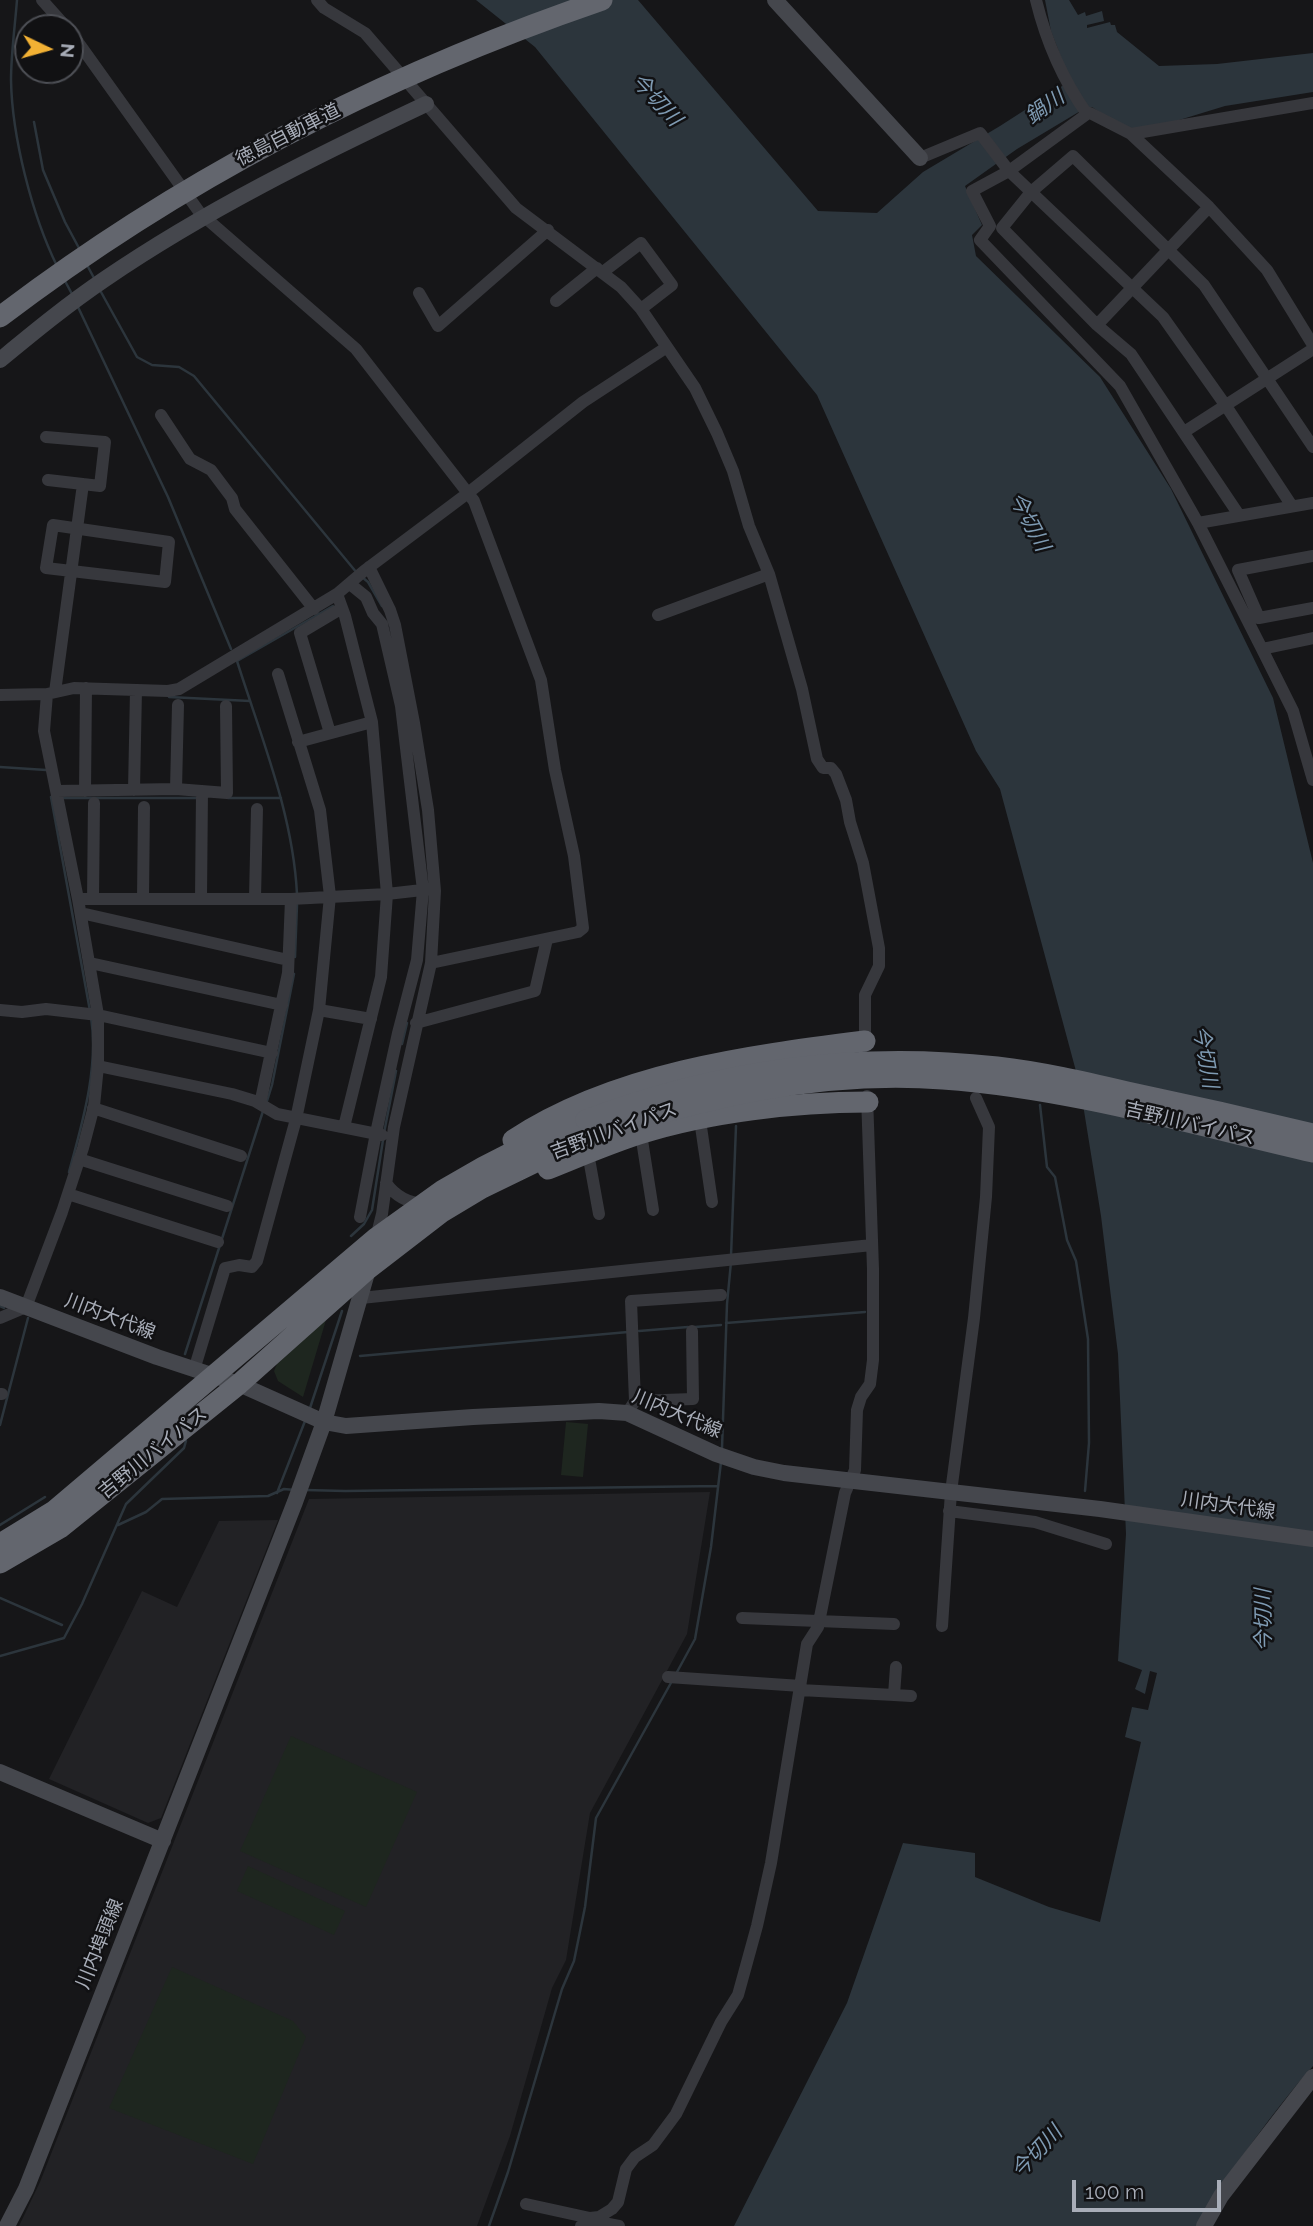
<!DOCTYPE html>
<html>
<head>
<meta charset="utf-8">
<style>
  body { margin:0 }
  #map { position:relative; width:1313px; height:2226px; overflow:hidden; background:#161618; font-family:Raleway,sans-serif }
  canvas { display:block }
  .north { position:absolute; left:14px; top:14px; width:70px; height:70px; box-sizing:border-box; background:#111113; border:2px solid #4d4f55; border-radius:50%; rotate:95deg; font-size:19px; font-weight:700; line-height:28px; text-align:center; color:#a8adb8 }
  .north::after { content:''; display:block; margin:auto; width:24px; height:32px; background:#f2b134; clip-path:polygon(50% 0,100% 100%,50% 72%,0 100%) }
  .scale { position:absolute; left:1072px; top:2180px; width:149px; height:32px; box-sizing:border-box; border:4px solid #a8adb8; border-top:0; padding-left:9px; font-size:21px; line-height:24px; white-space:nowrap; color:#a8adb8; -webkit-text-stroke:5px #111113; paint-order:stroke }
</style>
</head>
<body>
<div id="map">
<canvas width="1313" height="2226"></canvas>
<div class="north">N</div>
<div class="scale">100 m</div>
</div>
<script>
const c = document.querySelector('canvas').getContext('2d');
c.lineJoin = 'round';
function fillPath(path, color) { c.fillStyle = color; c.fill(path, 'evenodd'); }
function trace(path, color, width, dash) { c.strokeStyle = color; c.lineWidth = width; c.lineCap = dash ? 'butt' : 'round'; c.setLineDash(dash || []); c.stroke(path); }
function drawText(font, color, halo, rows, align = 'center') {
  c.font = font + ' Raleway,"Noto Sans JP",sans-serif'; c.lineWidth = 5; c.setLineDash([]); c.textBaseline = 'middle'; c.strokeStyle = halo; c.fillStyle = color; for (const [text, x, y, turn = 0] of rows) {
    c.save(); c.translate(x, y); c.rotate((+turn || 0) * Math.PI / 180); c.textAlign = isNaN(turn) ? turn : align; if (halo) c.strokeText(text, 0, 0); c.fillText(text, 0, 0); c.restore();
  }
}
fillPath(new Path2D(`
  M 710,1492 L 687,1634 L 590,1813 L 566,1960 L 552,1988 L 510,2136 L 477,2226 L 19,2226 L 40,2182 L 309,1499 Z
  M 278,1520 L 161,1818 L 148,1823 L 49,1779 L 142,1591 L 177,1607 L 219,1521 Z`), '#222225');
fillPath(new Path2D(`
  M 326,1320 L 303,1397 L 278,1381 L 274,1371 L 277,1364 Z
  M 566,1422 L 588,1424 L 583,1477 L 561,1475 Z
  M 291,1736 L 417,1792 L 366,1907 L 240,1851 Z
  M 248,1866 L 345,1911 L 334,1935 L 237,1891 Z
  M 172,1967 L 293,2021 L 306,2037 L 253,2164 L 109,2108 Z`), '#1e261f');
fillPath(new Path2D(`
  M 476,0 L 638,0 L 818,211 L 877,213 L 923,172 L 1000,126 L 1070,81 L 1051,31 L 1045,0 L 1069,0 L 1078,15 L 1085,12 L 1086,16 L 1102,11 L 1104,21 L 1087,25 L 1087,28 L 1110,22 L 1111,25 L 1115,25 L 1117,32 L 1159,66 L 1217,64 L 1313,53 L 1313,92 L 1225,106 L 1176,121 L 1126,130 L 1092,107 L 1087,107 L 1017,149 L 965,186 L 982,225 L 972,235 L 976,256 L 1100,377 L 1171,489 L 1273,698 L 1313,863 L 1313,2066 C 1271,2113 1236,2165 1200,2218 L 1197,2226 L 734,2226 L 847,2003 L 903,1843 L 975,1853 L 975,1877 L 1049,1907 L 1100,1922 L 1141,1742 L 1125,1737 L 1132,1707 L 1148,1710 L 1157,1673 L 1150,1671 L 1145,1694 L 1135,1689 L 1142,1670 L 1118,1661 L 1126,1534 L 1118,1354 L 1101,1216 L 1080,1086 L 1000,789 L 976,751 L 817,395 L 535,47 Z`), '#2c353c');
trace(new Path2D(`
  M 17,0 C 15,26 11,54 11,80 C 12,137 32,215 57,266
  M 34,122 L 43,170 L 65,222 L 80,250
  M 87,265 L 94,278
  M 65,281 L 72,294
  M 101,292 L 137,357 L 152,365 L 179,367 L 194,376 L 357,573
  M 78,307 L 168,497 L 231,649
  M 362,577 L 368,582 L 382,606
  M 169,697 L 250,701
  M 0,767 L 46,770
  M 51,797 L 90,1011
  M 64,798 L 197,798
  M 228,798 L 281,798
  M 297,894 C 293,814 261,737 237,661 L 333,606
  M 295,957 L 297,905
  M 402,1044 L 407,1023
  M 267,1101 L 272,1085 L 294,974
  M 1040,1105 L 1047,1167 L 1055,1177 L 1067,1240 L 1076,1261 L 1088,1339 L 1089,1443 L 1085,1491
  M 384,1133 L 396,1071
  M 69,1172 C 82,1124 99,1068 91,1017
  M 351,1236 L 364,1224 L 372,1210 L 383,1140
  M 731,1256 L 736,1126
  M 0,1306 L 4,1308
  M 726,1323 L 865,1312
  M 695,1327 L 721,1325
  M 639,1331 L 688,1327
  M 185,1354 L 263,1111
  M 360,1356 L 628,1332
  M 310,1408 L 342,1311
  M 0,1425 L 28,1318
  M 722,1448 L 727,1304 L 731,1262
  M 305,1490 L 345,1491 L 718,1486
  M 277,1493 L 305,1421
  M 0,1525 L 45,1497
  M 118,1525 L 146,1512 L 162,1499 L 268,1496 L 284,1489 L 295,1490
  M 0,1598 L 62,1625
  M 0,1656 L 64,1638 L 82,1604 L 126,1504 L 184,1448 L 186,1441
  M 677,1672 L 695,1639 L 711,1547 L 721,1462
  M 489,2226 L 508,2172 L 562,1989 L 574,1961 L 585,1907 L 596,1818 L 672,1681`), '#2c353c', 2.5);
trace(new Path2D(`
  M 42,0 L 67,28
  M 317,0 L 324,8 L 365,33 L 516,208 L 621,287 L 641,309 L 695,388 L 717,433 L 733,471 L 749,526 L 769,574 L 802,689 L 817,759 L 823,768 L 831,768 L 836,774 L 846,800 L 850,822 L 863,863 L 879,948 L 879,966 L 865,995 L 865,1046
  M 1036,0 C 1046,41 1063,80 1087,114 L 1090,113 L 1131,134 L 1209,207 L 1267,270 L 1313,345
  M 70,31 L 200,213 L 356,349 L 474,501 L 541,680 L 555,770 L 574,856 L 583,928 L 578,932 L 431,963
  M 1087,114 L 1009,171 L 972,191 L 990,226 L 980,240 L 1120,386 L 1198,523 L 1313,503
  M 1131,134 L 1313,103
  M 920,158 L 980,133 L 1009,171 L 1163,317 L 1226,406 L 1292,506
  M 603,272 L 641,243 L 672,285 L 641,309
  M 419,293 L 438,326 L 548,230
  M 556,301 L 597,268
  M 1097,325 L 1209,207
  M 161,415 L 190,459 L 211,470 L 232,498 L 235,509 L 314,609
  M 1184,432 L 1313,349
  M 46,437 L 105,442 L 100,486 L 48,480
  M 1239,515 L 1131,354 L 1097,325 L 1002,228 L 1031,192 L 1073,156 L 1204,285 L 1313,447
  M 1198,523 L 1262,649 L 1313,638
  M 53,525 L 169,542 L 165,582 L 46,568 Z
  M 1313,556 L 1238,570 L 1259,618 L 1313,608
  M 369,567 L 390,610 L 395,625 L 414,723 L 428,810 L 435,891 L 431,963 L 394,1127 L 382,1214 L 376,1238
  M 350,584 L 366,597 L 373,613 L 382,624 L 401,706 L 423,890 L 417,960 L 398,1033 L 376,1133 L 360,1217
  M 337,594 L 345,616 L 372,722 L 387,894 L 381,977 L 344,1127
  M 658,615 L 769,574
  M 1262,649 L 1293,711 L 1313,780
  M 278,674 L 320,810 L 330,896 L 319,1010
  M 55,692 L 83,484
  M 0,695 L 47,694 L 74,688 L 168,691 L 179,689 L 337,594 L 364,571 L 468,493 L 583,402 L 667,347
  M 330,733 L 300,633 L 342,608
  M 298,742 L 372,722
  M 176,789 L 178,705
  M 134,790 L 136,690
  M 57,791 L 176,789 L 227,793 L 226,706
  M 85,791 L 86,688
  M 143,898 L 144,807
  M 201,898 L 202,791
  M 255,898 L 257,809
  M 78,899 L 291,899 L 387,894 L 431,889
  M 93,899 L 94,803
  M 81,913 L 288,960
  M 90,963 L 282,1005
  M 0,1010 L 22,1012 L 46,1009 L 98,1015 L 272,1053
  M 416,1023 L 535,991 L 547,939
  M 98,1066 L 232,1094 L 255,1101 L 277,1114 L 382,1135
  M 260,1104 L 288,973 L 291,899
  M 93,1108 L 241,1156
  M 700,1120 L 712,1202
  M 641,1134 L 653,1210
  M 588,1153 L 599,1214
  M 79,1159 L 227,1206
  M 386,1183 C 396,1197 408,1203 424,1204
  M 68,1194 L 218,1242
  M 361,1298 L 872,1245
  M 0,1318 L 26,1307 L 62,1212 L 83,1148 L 94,1106 L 98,1066 L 98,1015 L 78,899 L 44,731 L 47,694
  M 194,1370 L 225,1268 L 239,1265 L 252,1267 L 257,1261 L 296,1119 L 319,1010 L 371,1019
  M 0,1394 L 2,1394
  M 635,1401 L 693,1399 L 692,1331
  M 627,1413 L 635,1401 L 631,1301 L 721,1295
  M 949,1511 L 1035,1522 L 1106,1544
  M 742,1618 L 894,1624
  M 942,1626 L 951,1492 L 974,1318 L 986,1197 L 989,1127 L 976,1098
  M 668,1677 L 801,1686
  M 800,1690 L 894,1695 L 896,1667
  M 894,1695 L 911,1696
  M 526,2204 L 590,2218
  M 588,2220 L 619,2226
  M 581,2226 L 590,2218 L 599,2217 L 612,2209 L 618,2202 L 626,2169 L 635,2157 L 653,2145 L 676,2114 L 721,2022 L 738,1995 L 757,1926 L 771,1863 L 807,1644 L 818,1627 L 845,1493 L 855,1470 L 857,1410 L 861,1397 L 870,1384 L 873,1360 L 873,1269 L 867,1096`), '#37383d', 12);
trace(new Path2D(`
  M 775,0 L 920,158
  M 0,360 C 34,332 68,304 105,279 C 206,210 316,156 426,104
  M 0,1297 L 157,1357 L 239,1384 L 324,1422 L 346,1426 L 473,1417 L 599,1411 L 627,1413 L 716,1454 L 754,1467 L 784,1473 L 1100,1509 L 1313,1539
  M 0,1772 L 163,1841
  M 7,2226 L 26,2189 L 295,1502 L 324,1422 L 369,1266
  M 1204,2226 L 1221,2196 L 1313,2077`), '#45474d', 16);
trace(new Path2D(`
  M 513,1140 C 615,1073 746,1056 865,1041
  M 548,1169 C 578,1157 608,1144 639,1134 C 708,1112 795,1102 868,1102
  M 0,1544 L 54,1511 L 376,1238 L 443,1190 L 483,1167 L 530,1143 L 586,1120
  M 0,1563 L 60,1528 L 239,1384 L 368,1269 L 442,1212 L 482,1188 L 589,1136`), '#63666e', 21);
trace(new Path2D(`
  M 0,317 C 182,178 386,74 602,0
  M 586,1120 C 721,1070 854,1051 997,1067 C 1041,1072 1084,1082 1127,1092 C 1189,1105 1251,1119 1313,1134
  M 589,1136 C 703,1097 822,1070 943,1079 C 1068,1088 1191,1124 1313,1152`), '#63666e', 21);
drawText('19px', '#a8adb8', '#111113', [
  ["徳島自動車道",288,135,-27],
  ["吉野川バイパス",1190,1124,13],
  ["吉野川バイパス",614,1131,-20],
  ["川内大代線",110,1317,21],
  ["川内大代線",677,1414,23],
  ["吉野川バイパス",153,1453,-39],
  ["川内大代線",1228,1506,8],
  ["川内埠頭線",100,1944,-68]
]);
drawText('italic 21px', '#7f9bb3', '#111113', [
  ["今切川",656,100,47],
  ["鍋川",1045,107,-35],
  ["今切川",1029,522,62],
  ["今切川",1205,1057,80],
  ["今切川",1264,1620,-91],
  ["今切川",1037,2152,-47]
]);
</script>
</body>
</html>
